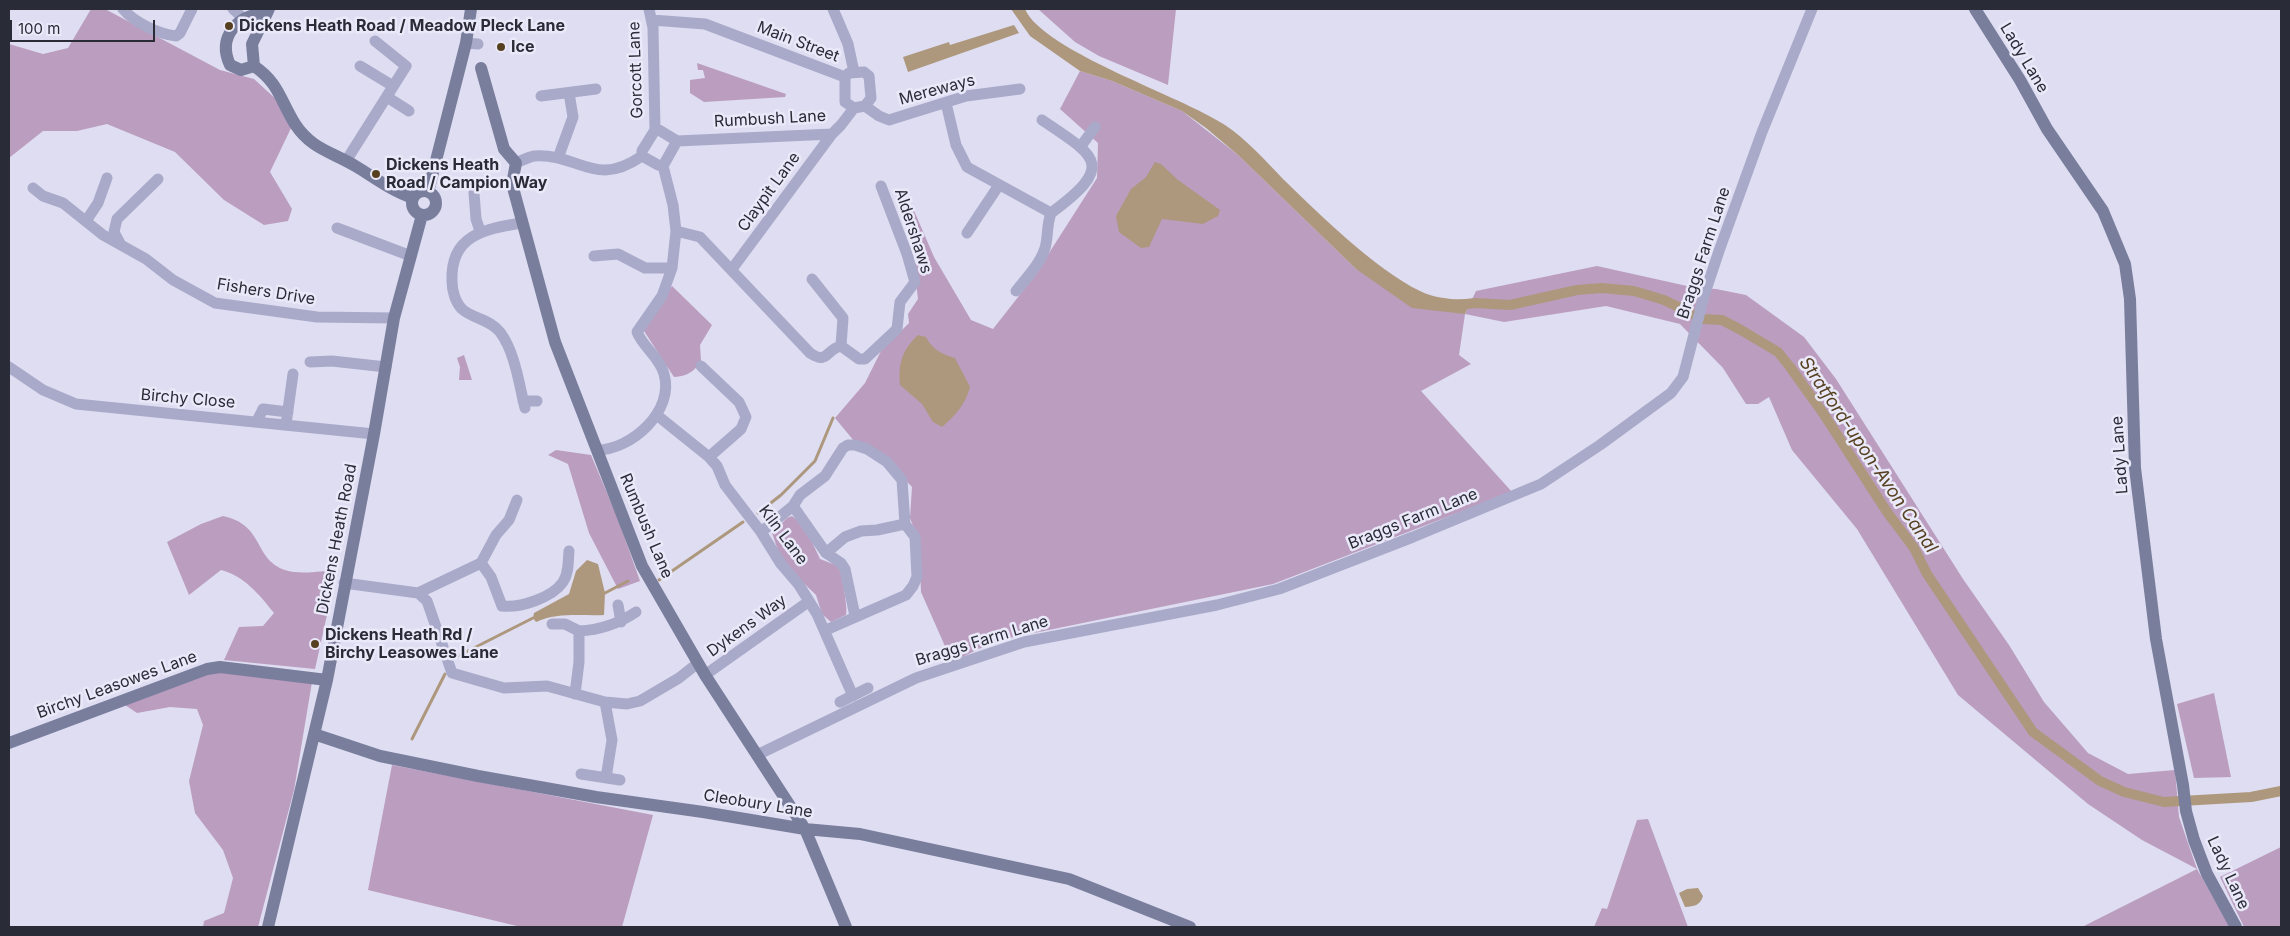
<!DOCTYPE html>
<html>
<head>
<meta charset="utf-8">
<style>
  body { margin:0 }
  #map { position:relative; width:2290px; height:936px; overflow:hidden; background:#deddf1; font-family:Inter,sans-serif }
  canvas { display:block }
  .frame { position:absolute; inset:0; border:10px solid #292b36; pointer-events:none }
  .scale { position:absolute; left:10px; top:20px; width:145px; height:22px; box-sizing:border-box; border:2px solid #292b36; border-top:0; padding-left:6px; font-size:15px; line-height:18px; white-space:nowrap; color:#292b36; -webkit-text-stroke:4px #eae9f9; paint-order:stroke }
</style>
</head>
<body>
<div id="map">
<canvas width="2290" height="936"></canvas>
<div class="frame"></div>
<div class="scale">100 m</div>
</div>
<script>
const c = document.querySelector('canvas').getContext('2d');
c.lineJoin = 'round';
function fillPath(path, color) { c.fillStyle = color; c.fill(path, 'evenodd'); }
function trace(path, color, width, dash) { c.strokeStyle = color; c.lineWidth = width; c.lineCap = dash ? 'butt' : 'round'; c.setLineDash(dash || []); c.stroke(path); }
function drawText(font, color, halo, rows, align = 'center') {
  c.font = font + ' Inter,sans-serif'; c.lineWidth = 5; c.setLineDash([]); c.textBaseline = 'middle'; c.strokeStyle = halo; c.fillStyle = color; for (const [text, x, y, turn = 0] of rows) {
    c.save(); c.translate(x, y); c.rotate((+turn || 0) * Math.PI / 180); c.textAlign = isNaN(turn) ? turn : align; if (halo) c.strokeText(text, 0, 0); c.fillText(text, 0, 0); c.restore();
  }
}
fillPath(new Path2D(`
  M 91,9 L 105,9 L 220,70 L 254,79 L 278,101 L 292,126 L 270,172 L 292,209 L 288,221 L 264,225 L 224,200 L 175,152 L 107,124 L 77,131 L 43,131 L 9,158 L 9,44 L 43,54 L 68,48 Z
  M 1038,9 L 1176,9 L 1168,85 L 1099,56 L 1075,42 Z
  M 697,63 L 786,94 L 785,97 L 704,102 L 690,93 L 690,80 L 705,78 L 703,70 L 698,70 Z
  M 1080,71 L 1112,81 L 1182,111 L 1238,155 L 1356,269 L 1465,314 L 1476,291 L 1597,266 L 1696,288 L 1716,289 L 1746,295 L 1804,337 L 1836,379 L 1963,579 L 2009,645 L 2044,702 L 2088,753 L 2128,774 L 2175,770 L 2179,817 L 2197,869 L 2230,927 L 2082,927 L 2197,869 L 2142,840 L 2088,804 L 1958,695 L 1857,529 L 1792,450 L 1769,397 L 1758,404 L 1746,404 L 1723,368 L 1680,324 L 1606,306 L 1504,322 L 1465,314 L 1459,355 L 1471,364 L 1421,391 L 1512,492 L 1273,584 L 995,641 L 952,662 L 921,592 L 919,542 L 910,518 L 912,487 L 893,467 L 859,447 L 835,418 L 865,383 L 881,351 L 909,323 L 908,314 L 918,299 L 914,264 L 929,259 L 906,209 L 912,206 L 934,257 L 971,320 L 993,329 L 1033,278 L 1097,178 L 1098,143 L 1060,109 Z
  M 672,286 L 712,325 L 700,345 L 701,361 C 694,372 687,376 674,377 L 642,328 Z
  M 464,355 L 472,380 L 459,380 L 460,367 L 457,358 Z
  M 556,450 L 591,455 L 618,519 L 640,581 L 618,589 L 589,533 L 568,464 L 548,455 Z
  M 223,516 C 265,525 253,559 285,570 C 300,575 322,571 337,570 L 315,669 L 224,660 L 239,627 L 263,626 L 274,613 C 259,594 244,576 221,570 L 189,595 L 167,542 L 201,524 Z
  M 792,516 L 805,527 L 820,559 L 838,566 C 842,572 848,609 846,615 L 831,622 L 822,614 L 816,595 L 782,562 L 772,533 L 787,518 Z
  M 213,671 L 312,682 L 294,790 L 258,927 L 203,927 L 204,921 L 224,913 L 233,878 L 223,850 L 195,813 L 189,781 L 203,725 L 197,709 L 170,707 L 137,713 L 125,705 Z
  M 2214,693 L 2231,777 L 2194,778 L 2177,704 Z
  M 392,765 L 653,815 L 622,927 L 521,927 L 368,890 Z
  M 1648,819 L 1688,927 L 1594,927 L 1602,908 L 1607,909 L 1637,820 Z
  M 2281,847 L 2281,927 L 2244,927 L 2220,877 Z`), '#bb9dc0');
fillPath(new Path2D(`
  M 1011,9 L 1025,9 C 1043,51 1181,96 1225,125 C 1247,140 1265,160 1283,179 C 1319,214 1376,270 1420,291 C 1436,299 1455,300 1472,299 L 1465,314 L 1412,308 L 1356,269 L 1238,155 L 1206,128 L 1182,111 L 1112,81 L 1080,71 L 1030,36 Z
  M 1014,25 L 1019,33 L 908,72 L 903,57 L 949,42 L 950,45 Z
  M 1155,162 L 1161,164 L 1178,180 L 1220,210 L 1218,216 L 1203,224 L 1162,219 L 1149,247 L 1141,248 L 1119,232 L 1116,216 L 1131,189 L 1146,177 Z
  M 918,335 L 926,337 C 932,349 941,354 955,358 L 970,387 C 965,405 956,415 942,427 L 933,422 L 922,404 L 900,385 C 898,364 902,350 918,335 Z
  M 587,560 L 598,564 L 605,593 L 604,615 C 581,616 558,612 536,622 L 533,618 L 534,613 L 569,594 L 576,571 Z
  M 1698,888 L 1703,896 C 1700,906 1694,906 1685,907 L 1679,893 L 1687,889 Z`), '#ad987d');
trace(new Path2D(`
  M 758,513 L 781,495 L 815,461 L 833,418
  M 659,580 L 743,522
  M 605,593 L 628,581
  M 458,656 L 533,618
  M 412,739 L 445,674`), '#ad987d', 3);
trace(new Path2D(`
  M 1458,305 L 1475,303 L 1510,305 L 1577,290 L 1602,288 L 1634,291 L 1664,300 L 1703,319 L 1722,320 L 1741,330 L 1778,352 L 1790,367 L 1823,413 L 1887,512 L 1914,548 L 1927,574 L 2033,732 L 2100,781 L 2124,792 L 2164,802 L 2251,797 L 2281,791`), '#ad987d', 10);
trace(new Path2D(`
  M 123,9 C 134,22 158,34 176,36 L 180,33 L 192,9
  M 233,9 L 243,18
  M 649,9 L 653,28 L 655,130
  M 833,9 L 848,44 L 854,72
  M 652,20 L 705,24 L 845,77
  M 466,43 L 478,44
  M 360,66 L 393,86
  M 864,72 L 869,76 L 871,98 L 865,106 L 854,108 L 845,102 L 845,77 L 849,73 Z
  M 541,96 L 596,89
  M 387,97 L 409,111
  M 946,103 L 956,145 L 967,167 L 1051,213 C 1116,165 1097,157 1042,120
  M 865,106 L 879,116 L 889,120 L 966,96 L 1020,89
  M 655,130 L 659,130 L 677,141 L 663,166 L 658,165 L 642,156 L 642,151 Z
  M 677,141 L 832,134 L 841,125 L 854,108
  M 1081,146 L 1095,127
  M 558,158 L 573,117 L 569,93
  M 346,161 L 406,66 L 375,41
  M 516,163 C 521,161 528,157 534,156 C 580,153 594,189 642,156
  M 33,188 L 43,196 L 63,203 L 103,235 L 146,259 L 173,280 L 215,303 L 317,317 L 394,318
  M 474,193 L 476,219 L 480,231
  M 86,221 L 98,203 L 107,178
  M 521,223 C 485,229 450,235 452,281 C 452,290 455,302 462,309 C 473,319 490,319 500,332 C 515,352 519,384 525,408
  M 337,228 L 411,256
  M 676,231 L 700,237 L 810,353 C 828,365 825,350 841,346 L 859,359 L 865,359 L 897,329 L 900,302 L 915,282 L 907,254 L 881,186
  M 967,233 L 999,185
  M 121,245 L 114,232 L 117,219 L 158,179
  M 594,256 L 618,254 L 645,268 L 672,268
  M 732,269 L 832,134
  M 812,279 L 843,318 L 841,346
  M 1016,291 C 1026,278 1043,261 1046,244 C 1048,233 1047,224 1051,213
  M 310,362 L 332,361 L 386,367
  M 701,366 L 739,402 L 746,417 L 741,429 L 709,457
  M 9,367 L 43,390 L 76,404 L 374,434
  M 523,401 L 537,401
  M 658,416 L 709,457 L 717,466 L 725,485 L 761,532 L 781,564 L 799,585 L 817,614 L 853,696
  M 257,421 L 263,409 L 288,412
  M 286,424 L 293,374
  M 597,450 C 631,450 675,411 664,374 C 660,358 643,347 637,332 L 662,296 L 672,268 L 676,231 L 673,205 L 663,166
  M 517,500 L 509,520 L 496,535 L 481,563 L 491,577 L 502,606 C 520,608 552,598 563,582 C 569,573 568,562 569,551
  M 793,506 L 826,553 L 841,563 L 845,569 L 855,616
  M 761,532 L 793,506 L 800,495 L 825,476 L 843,448 L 848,445 L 855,445 L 867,449 L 887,462 L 902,480 L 905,524 L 915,537 L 917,577 L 913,586 L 906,595 L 826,630
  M 826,553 L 845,537 L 861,531 L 877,530 L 905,524
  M 344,583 L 418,593 L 427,601 L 452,673 L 504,688 L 547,686 L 605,702 L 627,704 L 640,701 L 679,678 L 698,663
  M 418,593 L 481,563
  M 618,605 L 621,622
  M 552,624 L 565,624 L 579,631 L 579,662 L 575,694
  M 579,631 C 601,630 618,624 636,612
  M 705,675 L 808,602
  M 605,702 L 612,740 L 606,778
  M 840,702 L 868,688
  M 757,755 L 916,678 L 1024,642 L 1217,605 L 1279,589 L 1413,537 L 1541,484 L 1600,445 L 1671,393 L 1683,377 L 1704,296 L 1719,251 L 1762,132 L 1812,9
  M 581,774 L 620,780`), '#a9aac9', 11);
trace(new Path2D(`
  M 1975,9 L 2020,80 L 2047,129 L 2103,211 L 2125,264 L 2130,299 L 2135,468 L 2156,639 L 2183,785 L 2186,811 L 2194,840 L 2207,874 L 2236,927
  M 266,13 C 237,15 217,37 230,65 L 241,70 L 254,66 C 279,83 280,100 295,124 C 312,150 333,152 357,167 C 375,178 392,191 413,198
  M 254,66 L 252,44 L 269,9
  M 481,68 L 504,149 L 516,163 L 512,184 L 555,342 L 642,566 L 705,675 L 805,829 L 846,927
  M412 203a12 12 0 1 1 24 0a12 12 0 1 1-24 0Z
  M 428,192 L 466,43 L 471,9
  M 314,734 L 380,756 L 478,776 L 596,797 L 703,812 L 805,829 L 860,834 L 1069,879 L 1190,927
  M 9,743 L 207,669 L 220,667 L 327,680
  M 268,927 L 327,680 L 374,434 L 394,318 L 422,215`), '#7a7e9d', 12);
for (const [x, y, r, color] of [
  [229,26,5,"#564020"],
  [501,47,5,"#564020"],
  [376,174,5,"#564020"],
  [315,644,5,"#564020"]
]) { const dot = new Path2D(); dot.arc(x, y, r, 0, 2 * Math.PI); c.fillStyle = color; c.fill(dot); trace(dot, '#eae9f9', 2); }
drawText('bold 16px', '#292b36', '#eae9f9', [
  ["Dickens Heath Road / Meadow Pleck Lane",239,26],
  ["Ice",511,47],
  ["Dickens Heath",386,165],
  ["Road / Campion Way",386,183],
  ["Dickens Heath Rd /",325,635],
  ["Birchy Leasowes Lane",325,653]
], 'left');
drawText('16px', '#292b36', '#eae9f9', [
  ["Main Street",798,42,21],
  ["Lady Lane",2024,58,59],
  ["Gorcott Lane",636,70,-92],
  ["Mereways",937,90,-15],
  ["Rumbush Lane",770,119,-3],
  ["Claypit Lane",769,192,-54],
  ["Aldershaws",913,231,72],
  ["Braggs Farm Lane",1704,253,-72],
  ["Fishers Drive",266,292,9],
  ["Birchy Close",188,399,5],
  ["Lady Lane",2120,455,-94],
  ["Braggs Farm Lane",1413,519,-22],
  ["Rumbush Lane",646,526,67],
  ["Kiln Lane",783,535,53],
  ["Dickens Heath Road",337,539,-79],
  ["Dykens Way",747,626,-36],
  ["Braggs Farm Lane",982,641,-17],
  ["Birchy Leasowes Lane",117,685,-20],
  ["Cleobury Lane",758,804,9],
  ["Lady Lane",2228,873,65]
]);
drawText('italic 18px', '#564020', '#eae9f9', [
  ["Stratford-upon-Avon Canal",1868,455,56]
]);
</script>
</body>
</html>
